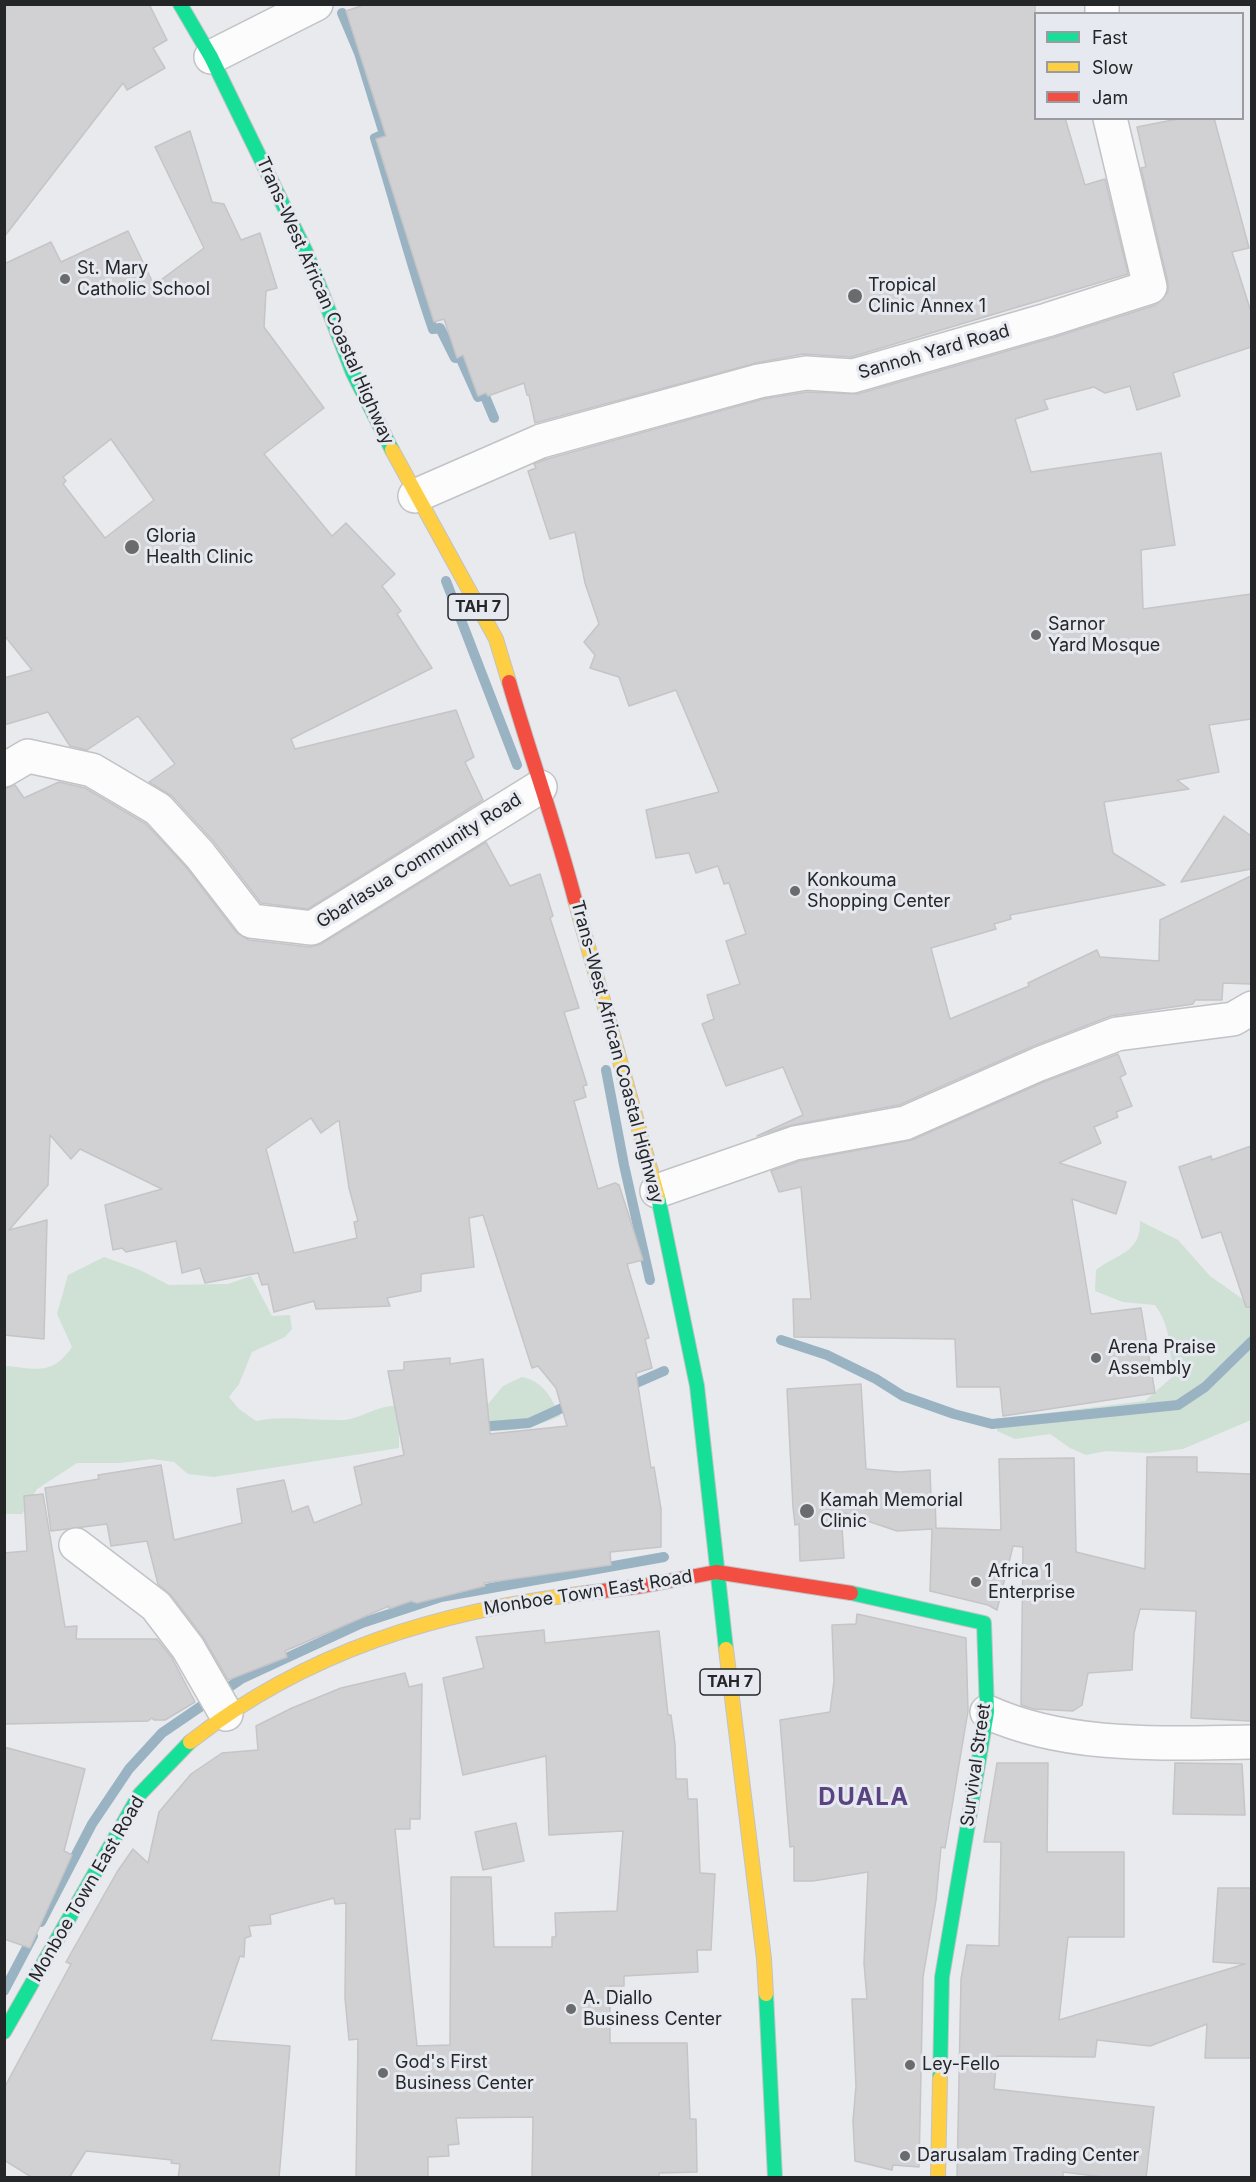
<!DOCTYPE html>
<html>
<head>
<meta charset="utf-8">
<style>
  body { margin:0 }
  #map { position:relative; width:1256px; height:2182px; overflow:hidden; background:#e8eaee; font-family:Inter,sans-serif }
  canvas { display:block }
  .frame { position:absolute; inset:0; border:6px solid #252628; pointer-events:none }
  .legend { position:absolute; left:1034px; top:12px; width:210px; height:108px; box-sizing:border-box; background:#e6e9f0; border:2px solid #999ba0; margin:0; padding:8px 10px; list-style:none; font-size:18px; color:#252628 }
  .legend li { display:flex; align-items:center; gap:12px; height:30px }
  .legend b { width:30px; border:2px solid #999ba0 }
</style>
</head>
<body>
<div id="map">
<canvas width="1256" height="2182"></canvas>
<div class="frame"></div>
<ul class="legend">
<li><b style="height:8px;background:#16e098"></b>Fast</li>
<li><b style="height:8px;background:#ffcf43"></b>Slow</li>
<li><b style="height:8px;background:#f24e42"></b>Jam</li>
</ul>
</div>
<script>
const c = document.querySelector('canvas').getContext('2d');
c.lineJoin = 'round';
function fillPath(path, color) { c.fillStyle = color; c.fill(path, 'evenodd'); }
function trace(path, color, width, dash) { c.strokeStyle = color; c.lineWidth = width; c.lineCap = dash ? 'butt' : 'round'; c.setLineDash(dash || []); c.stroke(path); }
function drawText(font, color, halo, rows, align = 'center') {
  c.font = font + ' Inter,sans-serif'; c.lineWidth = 6; c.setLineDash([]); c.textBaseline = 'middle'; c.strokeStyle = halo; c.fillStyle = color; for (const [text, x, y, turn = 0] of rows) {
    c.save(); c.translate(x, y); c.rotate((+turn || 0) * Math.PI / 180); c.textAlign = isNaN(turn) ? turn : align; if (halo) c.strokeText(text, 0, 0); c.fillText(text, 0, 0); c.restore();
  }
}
fillPath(new Path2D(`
  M 1140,1221 L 1178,1240 L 1210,1276 L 1251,1305 L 1251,1420 L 1183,1449 L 1149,1453 L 1106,1451 L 1086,1455 L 1070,1448 L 1050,1434 L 1015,1439 L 997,1431 L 997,1419 L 1145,1401 L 1171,1378 C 1172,1353 1170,1325 1155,1305 L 1123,1302 L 1095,1291 L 1096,1270 C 1118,1253 1141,1253 1140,1221 Z
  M 104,1257 L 140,1270 L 169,1285 L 228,1284 L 251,1276 L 272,1316 L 290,1315 L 292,1329 L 285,1337 L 252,1352 L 239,1384 L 229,1397 L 239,1409 L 256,1421 C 285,1415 313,1421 343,1420 C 360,1419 375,1407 392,1406 C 422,1404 453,1410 484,1409 L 503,1386 L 522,1377 C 544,1382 551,1397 560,1416 C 512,1438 491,1428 441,1428 C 427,1428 413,1432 399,1434 L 399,1448 L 214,1477 L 188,1474 L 174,1462 L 152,1459 L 120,1463 L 77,1463 L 37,1489 L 22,1514 L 5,1514 L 5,1366 C 36,1368 51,1377 72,1347 L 57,1314 L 68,1275 Z`), '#cfe0d4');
trace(new Path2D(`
  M 342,13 L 359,53 L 384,134 L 375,138 C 395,202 411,266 433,329 L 440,328 L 455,358 L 460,357 L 478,397 L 484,394 L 494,418
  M 446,581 L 517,765
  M 606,1070 L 624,1165 L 650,1280
  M 781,1340 L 827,1355 L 876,1379 L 903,1396 L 954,1414 L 992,1424 L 1178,1405 L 1205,1387 L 1252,1341
  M 625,1388 L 664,1371
  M 491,1426 L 529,1423 L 573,1403
  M 41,1922 L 92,1824 L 129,1769 L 162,1733 L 241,1679 L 362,1623 L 441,1597 L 664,1557
  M 4,1991 L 33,1936`), '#9ab3c3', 10);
const building = new Path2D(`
  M 4,4 L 149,4 L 167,40 L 153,48 L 165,68 L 127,90 L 123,83 L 4,237 Z
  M 367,4 L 1035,4 L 1035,118 L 1065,118 L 1085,185 L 1105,179 L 1128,274 L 851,357 L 803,354 L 756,363 L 535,423 L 529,395 L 527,395 L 524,383 L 488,396 L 486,393 L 478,396 L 463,355 L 457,358 L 444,319 L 434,322 L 376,139 L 386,136 L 346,11 Z
  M 1183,118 L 1214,118 L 1249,248 L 1232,252 L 1251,312 L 1251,347 L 1173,373 L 1180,396 L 1137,410 L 1130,386 L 1105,393 L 1094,387 L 1044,400 L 1048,409 L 1015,419 L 1031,472 L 1161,453 L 1175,545 L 1141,550 L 1143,609 L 1251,594 L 1251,719 L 1209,725 L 1219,772 L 1177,780 L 1189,789 L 1104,802 L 1113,853 L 1165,885 L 1010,915 L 1011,919 L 994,924 L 996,929 L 931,948 L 950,1019 L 1029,986 L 1028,983 L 1097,950 L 1100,957 L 1159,961 L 1160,920 L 1251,876 L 1251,984 L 1223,983 L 1222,1000 L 1195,1000 L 1193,1004 L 1111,1016 L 1031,1047 L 899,1105 L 792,1125 L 757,1136 L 803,1115 L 783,1067 L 726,1086 L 702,1024 L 714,1019 L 707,995 L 740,984 L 726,941 L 746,934 L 729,883 L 724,884 L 718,866 L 696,873 L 689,853 L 656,858 L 646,810 L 719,792 L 676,690 L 629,706 L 619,677 L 590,668 L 595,655 L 584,642 L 599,624 L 585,583 L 575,532 L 550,539 L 528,471 L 536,468 L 534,464 L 547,459 L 763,399 L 807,392 L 858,394 L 1052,338 L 1156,305 L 1168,292 L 1168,283 L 1141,168 L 1146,167 L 1137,127 Z
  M 190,131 L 212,202 L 224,204 L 241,240 L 260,233 L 277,288 L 266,291 L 264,327 L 324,408 L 264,454 L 332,536 L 346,523 L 395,574 L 382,586 L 401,611 L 397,614 L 432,668 L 291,739 L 295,749 L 456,710 L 474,757 L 465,762 L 483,800 L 308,909 L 261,903 L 215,843 L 172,796 L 149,782 L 175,764 L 138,716 L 87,750 L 70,746 L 48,712 L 4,725 L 4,678 L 32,670 L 4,635 L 4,264 L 51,242 L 61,262 L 128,231 L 154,285 L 204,248 L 155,147 ZM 111,439 L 154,500 L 105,538 L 63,484 L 66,481 L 63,477 Z
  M 59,782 L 85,788 L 146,824 L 186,867 L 236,932 L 249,940 L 310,947 L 321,944 L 486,842 L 510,886 L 540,874 L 553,916 L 550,918 L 579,1008 L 564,1012 L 587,1085 L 583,1086 L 586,1097 L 574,1101 L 598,1189 L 615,1183 L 619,1185 L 643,1260 L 627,1264 L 649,1338 L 645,1339 L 652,1368 L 636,1373 L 651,1468 L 654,1467 L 661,1509 L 661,1547 L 610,1552 L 611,1565 L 484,1583 L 485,1586 L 417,1603 L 411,1601 L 389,1609 L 389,1606 L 285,1651 L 287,1657 L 228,1680 L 203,1637 L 171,1595 L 158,1584 L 147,1541 L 111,1546 L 107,1524 L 51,1531 L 45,1488 L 99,1479 L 98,1475 L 161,1465 L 174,1540 L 242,1523 L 237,1489 L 284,1480 L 292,1512 L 308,1506 L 314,1523 L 362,1504 L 354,1467 L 404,1455 L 388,1371 L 404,1370 L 404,1362 L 450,1358 L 450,1364 L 483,1359 L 490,1434 L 567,1426 L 556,1388 L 538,1366 L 532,1368 L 483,1215 L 469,1218 L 474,1267 L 421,1274 L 421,1291 L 387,1298 L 390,1306 L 316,1309 L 314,1301 L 274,1312 L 268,1284 L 262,1285 L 258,1273 L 205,1283 L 200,1268 L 182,1273 L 176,1241 L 126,1252 L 122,1248 L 113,1250 L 105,1205 L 162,1189 L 80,1149 L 71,1159 L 50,1135 L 48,1185 L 9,1230 L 47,1220 L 44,1339 L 4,1335 L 4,789 L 15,785 L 24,798 ZM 311,1118 L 321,1133 L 339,1120 L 349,1188 L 358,1221 L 354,1222 L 357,1238 L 294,1253 L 266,1149 Z
  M 1224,816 L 1251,836 L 1251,869 L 1181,882 Z
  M 1118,1054 L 1126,1074 L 1120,1077 L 1132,1106 L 1116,1112 L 1118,1117 L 1094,1127 L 1101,1143 L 1059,1163 L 1126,1182 L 1116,1214 L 1072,1199 L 1091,1314 L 1141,1308 L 1155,1393 L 1003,1416 L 1000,1387 L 957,1387 L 955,1339 L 794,1337 L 793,1299 L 811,1299 L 801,1187 L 779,1192 L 771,1171 L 800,1161 L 912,1140 L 1046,1081 Z
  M 1251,1146 L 1251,1307 L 1246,1307 L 1221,1232 L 1202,1238 L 1179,1167 L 1211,1156 L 1212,1160 Z
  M 861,1384 L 866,1469 L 899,1472 L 930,1470 L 931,1498 L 935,1498 L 936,1528 L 1001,1530 L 999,1459 L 1074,1458 L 1076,1552 L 1145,1569 L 1147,1457 L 1197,1457 L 1197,1472 L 1251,1474 L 1251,1721 L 1191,1718 L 1196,1611 L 1140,1609 L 1134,1633 L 1132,1670 L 1088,1673 L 1082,1705 L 1073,1711 L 1034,1709 L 1021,1705 L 1023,1547 L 1013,1546 L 997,1610 L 988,1605 L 930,1591 L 932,1529 L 897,1531 L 841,1512 L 844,1558 L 800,1561 L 799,1524 L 795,1525 L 793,1507 L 787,1389 Z
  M 43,1494 L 65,1627 L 77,1626 L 76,1639 L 157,1639 L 172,1658 L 195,1702 L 165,1720 L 154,1720 L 152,1718 L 148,1721 L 4,1724 L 4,1553 L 27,1551 L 24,1496 Z
  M 857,1614 L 966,1638 L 968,1711 L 945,1848 L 941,1847 L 936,1900 L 923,1977 L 919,2167 L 893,2165 L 892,2170 L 855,2161 L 853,2121 L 856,2086 L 852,1999 L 867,1999 L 864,1963 L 868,1872 L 813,1881 L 794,1881 L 794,1846 L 790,1847 L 780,1720 L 830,1712 L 834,1681 L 832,1625 L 856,1624 Z
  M 544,1630 L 545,1643 L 659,1631 L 668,1715 L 671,1715 L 675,1744 L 676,1779 L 687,1779 L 688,1799 L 697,1799 L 700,1873 L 715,1874 L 711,1950 L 697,1950 L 698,1972 L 624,1976 L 624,1986 L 610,1986 L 610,2043 L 687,2043 L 690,2119 L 696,2119 L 697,2172 L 659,2173 L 659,2178 L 532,2178 L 533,2117 L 456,2118 L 459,2144 L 448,2145 L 449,2156 L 428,2157 L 428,2178 L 356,2178 L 358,2039 L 349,2040 L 345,1998 L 346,1903 L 335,1904 L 334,1898 L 270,1915 L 271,1924 L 249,1926 L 251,1936 L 245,1938 L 244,1957 L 240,1956 L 211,2040 L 290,2046 L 279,2178 L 178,2178 L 180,2164 L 171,2163 L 172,2160 L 86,2151 L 69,2178 L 33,2178 L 4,2160 L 4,2088 L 71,1964 L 66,1962 L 117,1872 L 133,1849 L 148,1863 L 159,1812 L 191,1774 L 222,1753 L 258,1750 L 256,1726 L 292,1708 L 341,1688 L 405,1673 L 409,1687 L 422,1684 L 420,1819 L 410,1819 L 410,1829 L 395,1829 L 417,2046 L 450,2045 L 451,1877 L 491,1877 L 494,1947 L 552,1947 L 552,1937 L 556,1937 L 555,1913 L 617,1911 L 623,1831 L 549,1835 L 546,1756 L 463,1775 L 443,1678 L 484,1668 L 476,1637 Z
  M 4,1747 L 85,1769 L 64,1851 L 72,1855 L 30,1948 L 4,1939 Z
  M 997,1763 L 1048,1763 L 1047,1852 L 1124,1852 L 1124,1937 L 1068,1937 L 1059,2020 L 1245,1964 L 1213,1962 L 1218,1888 L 1251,1888 L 1251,2058 L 1205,2058 L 1207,2024 L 1150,2046 L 1097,2040 L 1095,2057 L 997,2056 L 994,2089 L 1154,2107 L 1146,2178 L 1112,2178 L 1063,2172 L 1063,2178 L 957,2178 L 961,1979 L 967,1945 L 999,1946 L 1001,1842 L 984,1842 Z
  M 1175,1763 L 1242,1764 L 1245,1815 L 1173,1814 Z
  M 516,1823 L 524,1861 L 483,1870 L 475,1832 Z`);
fillPath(building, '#d1d1d4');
trace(building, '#c5c4c6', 1.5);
const street = new Path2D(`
  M 1102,14 L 1102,4
  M 211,57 L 316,4
  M 415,496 L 541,441 L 759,381 L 806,373 L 853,376 L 1047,320 L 1150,287 L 1110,118
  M 4,770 L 28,756 L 92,770 L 158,809 L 200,855 L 251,921 L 312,928 L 540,787
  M 657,1191 L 795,1143 L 905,1123 L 1039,1064 L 1117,1034 L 1233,1019 L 1252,1008
  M 76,1545 L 156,1606 L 188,1648 L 226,1714
  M 987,1712 C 1069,1749 1163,1743 1252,1742`);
const fast = new Path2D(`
  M 180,4 L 211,57 L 306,252 L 353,373 L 392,450
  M 658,1197 L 697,1386 L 726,1649
  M 851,1593 L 984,1623 L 987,1712 L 942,1977 L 940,2078
  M 766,1994 L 775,2178
  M 4,2032 L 140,1794 L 190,1742`);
const slow = new Path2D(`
  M 392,450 L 496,639 L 509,682
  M 575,900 L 658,1197
  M 726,1649 L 764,1959 L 766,1994
  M 190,1742 C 308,1650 439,1611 586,1593
  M 938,2178 L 940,2078`);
const jam = new Path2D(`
  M 509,682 C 530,755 556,826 575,900
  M 586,1593 L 643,1586 L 716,1572 L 851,1593`);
trace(street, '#c2c3c6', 36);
trace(fast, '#c2c3c6', 16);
trace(slow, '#c2c3c6', 16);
trace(jam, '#c2c3c6', 16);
trace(street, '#fcfcfc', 33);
trace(fast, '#16e098', 14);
trace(slow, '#ffcf43', 14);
trace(jam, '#f24e42', 14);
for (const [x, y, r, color] of [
  [65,279,6,"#696b6d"],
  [855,296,8,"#696b6d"],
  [132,547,8,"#696b6d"],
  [1036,635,6,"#696b6d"],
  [795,891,6,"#696b6d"],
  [1096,1358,6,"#696b6d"],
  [807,1511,8,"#696b6d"],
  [976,1582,6,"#696b6d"],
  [571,2009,6,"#696b6d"],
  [910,2065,6,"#696b6d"],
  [383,2073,6,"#696b6d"],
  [905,2156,6,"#696b6d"]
]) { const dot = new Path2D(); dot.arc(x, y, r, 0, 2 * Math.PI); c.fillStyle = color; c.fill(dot); trace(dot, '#e6e9f0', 2); }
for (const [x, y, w] of [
  [478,607,60],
  [730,1682,60]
]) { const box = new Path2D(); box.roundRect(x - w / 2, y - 13, w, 26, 4.5); c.fillStyle = '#e6e9f0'; c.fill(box); trace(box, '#252628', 1.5); }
drawText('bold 16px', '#252628', null, [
  ["TAH 7",478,607],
  ["TAH 7",730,1682]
]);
drawText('18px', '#252628', '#e6e9f0', [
  ["St. Mary",77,269],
  ["Catholic School",77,290],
  ["Tropical",868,286],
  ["Clinic Annex 1",868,307],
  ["Gloria",146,537],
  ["Health Clinic",146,558],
  ["Sarnor",1048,625],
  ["Yard Mosque",1048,646],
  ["Konkouma",807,881],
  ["Shopping Center",807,902],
  ["Arena Praise",1108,1348],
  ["Assembly",1108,1369],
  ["Kamah Memorial",820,1501],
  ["Clinic",820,1522],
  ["Africa 1",988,1572],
  ["Enterprise",988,1593],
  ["A. Diallo",583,1999],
  ["Business Center",583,2020],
  ["God's First",395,2063],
  ["Business Center",395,2084],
  ["Ley-Fello",922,2065],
  ["Darusalam Trading Center",917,2156]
], 'left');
drawText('18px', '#252628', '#e6e9f0', [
  ["Trans-West African Coastal Highway",325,301,66],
  ["Sannoh Yard Road",934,352,-16],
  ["Gbarlasua Community Road",419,861,-32],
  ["Trans-West African Coastal Highway",617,1052,75],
  ["Monboe Town East Road",588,1593,-9],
  ["Survival Street",976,1765,-82],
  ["Monboe Town East Road",87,1889,-60]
]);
c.letterSpacing = '1.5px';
drawText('bold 24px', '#5a4381', '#e6e9f0', [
  ["DUALA",864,1798]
]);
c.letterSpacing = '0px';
</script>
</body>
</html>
